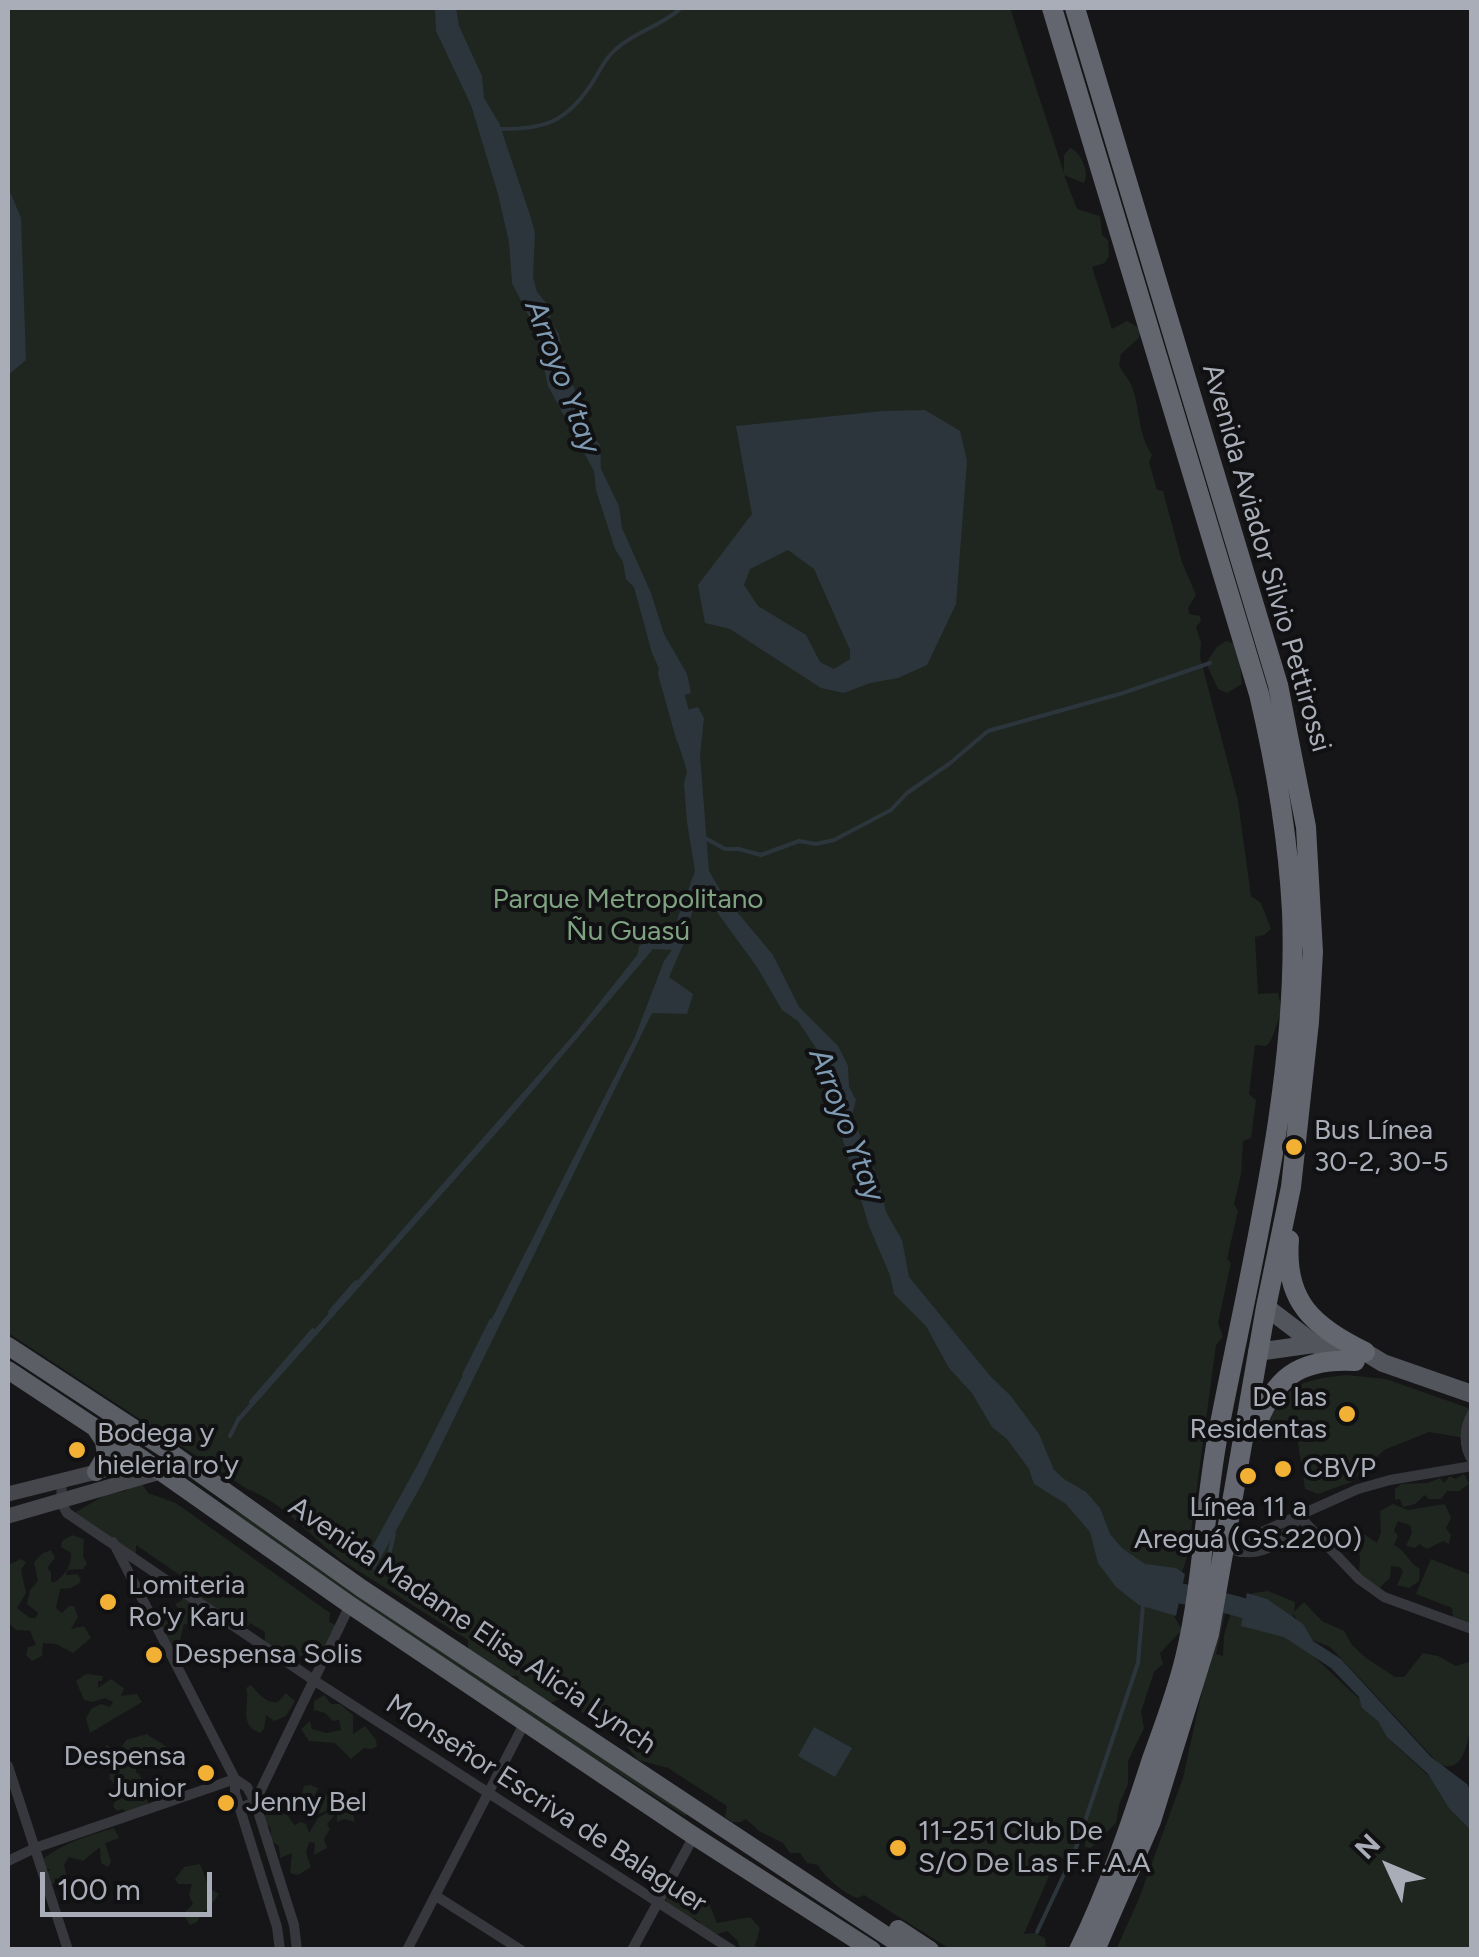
<!DOCTYPE html>
<html>
<head>
<meta charset="utf-8">
<style>
  body { margin:0 }
  #map { position:relative; width:1479px; height:1957px; overflow:hidden; background:#161618; font-family:Figtree,sans-serif }
  canvas { display:block }
  .frame { position:absolute; inset:0; border:10px solid #a8adb8; pointer-events:none }
  .north { position:absolute; left:1339px; top:1817px; width:100px; height:100px; -webkit-text-stroke:8px #111113; paint-order:stroke; rotate:314deg; font-size:28px; font-weight:700; line-height:40px; text-align:center; color:#a8adb8 }
  .north::after { content:''; display:block; margin:auto; width:35px; height:45px; background:#a8adb8; clip-path:polygon(50% 0,100% 100%,50% 72%,0 100%) }
  .scale { position:absolute; left:40px; top:1872px; width:172px; height:45px; box-sizing:border-box; border:5px solid #a8adb8; border-top:0; padding-left:12px; font-size:30px; line-height:35px; white-space:nowrap; color:#a8adb8; -webkit-text-stroke:8px #111113; paint-order:stroke }
</style>
</head>
<body>
<div id="map">
<canvas width="1479" height="1957"></canvas>
<div class="frame"></div>
<div class="north">N</div>
<div class="scale">100 m</div>
</div>
<script>
const c = document.querySelector('canvas').getContext('2d');
c.lineJoin = 'round';
function fillPath(path, color) { c.fillStyle = color; c.fill(path, 'evenodd'); }
function trace(path, color, width, dash) { c.strokeStyle = color; c.lineWidth = width; c.lineCap = dash ? 'butt' : 'round'; c.setLineDash(dash || []); c.stroke(path); }
function drawText(font, color, halo, rows, align = 'center') {
  c.font = font + ' Figtree,sans-serif'; c.lineWidth = 8; c.setLineDash([]); c.textBaseline = 'middle'; c.strokeStyle = halo; c.fillStyle = color; for (const [text, x, y, turn = 0] of rows) {
    c.save(); c.translate(x, y); c.rotate((+turn || 0) * Math.PI / 180); c.textAlign = isNaN(turn) ? turn : align; if (halo) c.strokeText(text, 0, 0); c.fillText(text, 0, 0); c.restore();
  }
}
fillPath(new Path2D(`
  M 8,8 L 1010,8 L 1064,173 L 1064,155 L 1070,148 C 1081,152 1090,172 1084,183 L 1064,175 L 1077,209 L 1100,216 L 1102,235 L 1108,240 L 1109,256 L 1105,263 L 1092,267 L 1112,329 L 1127,321 L 1141,329 L 1139,338 L 1121,354 L 1119,365 C 1121,370 1125,374 1128,379 C 1142,403 1135,429 1152,455 L 1149,462 L 1157,490 L 1163,491 L 1182,562 L 1196,595 L 1188,608 L 1189,614 L 1200,616 L 1201,621 L 1196,627 L 1201,643 L 1200,657 L 1238,801 L 1251,896 L 1261,903 L 1271,929 L 1264,935 L 1255,937 L 1258,994 L 1278,993 L 1282,1012 C 1275,1023 1276,1037 1266,1046 L 1255,1045 L 1249,1094 L 1256,1100 L 1251,1138 L 1243,1141 L 1241,1174 L 1234,1204 L 1238,1211 L 1227,1259 L 1231,1263 L 1218,1323 L 1223,1337 L 1216,1345 L 1188,1554 L 1170,1609 L 1182,1630 L 1160,1653 L 1163,1664 L 1154,1672 L 1141,1712 L 1144,1728 L 1128,1761 L 1128,1784 L 1119,1805 L 1116,1823 L 1091,1848 L 1085,1847 L 1086,1835 L 1082,1831 L 1070,1863 L 1058,1855 L 1024,1934 L 1034,1933 L 1045,1938 L 1046,1949 L 950,1949 L 864,1895 L 858,1898 C 846,1895 823,1876 818,1865 L 807,1863 L 800,1853 L 790,1853 L 783,1843 L 759,1831 L 746,1819 L 741,1822 L 732,1822 L 725,1817 L 727,1806 L 668,1768 L 638,1760 L 618,1735 L 560,1698 L 548,1705 L 521,1688 L 518,1676 L 506,1676 L 468,1652 L 468,1640 L 344,1562 C 311,1538 286,1504 247,1489 L 8,1333 Z
  M 1226,641 L 1238,645 L 1242,684 L 1227,693 L 1218,689 L 1206,663 L 1217,647 Z
  M 1346,1375 L 1386,1379 L 1471,1409 L 1471,1439 L 1429,1432 L 1384,1450 L 1351,1482 L 1318,1494 L 1305,1489 L 1297,1437 L 1265,1431 C 1284,1385 1300,1380 1346,1375 Z
  M 1464,1474 L 1469,1484 L 1459,1491 L 1447,1491 L 1441,1499 L 1429,1499 L 1425,1495 L 1415,1504 L 1403,1507 L 1400,1499 L 1395,1500 L 1395,1489 L 1401,1484 L 1427,1483 L 1440,1478 L 1444,1483 L 1450,1476 L 1455,1479 Z
  M 185,1479 L 224,1506 L 243,1514 L 687,1814 L 685,1816 L 395,1630 Z
  M 141,1482 L 148,1493 L 176,1503 L 330,1613 L 329,1622 L 335,1625 L 318,1661 L 306,1660 L 288,1649 L 284,1654 L 289,1658 L 287,1667 L 270,1662 L 264,1652 L 265,1632 L 250,1623 L 243,1633 L 211,1613 L 207,1616 L 208,1624 L 204,1627 L 184,1624 L 179,1644 L 170,1651 L 160,1624 L 168,1619 L 177,1625 L 180,1612 L 175,1604 L 182,1600 L 183,1585 L 187,1580 L 136,1545 L 136,1558 L 74,1513 L 107,1494 L 126,1491 L 129,1486 Z
  M 1393,1504 L 1408,1510 L 1445,1504 L 1451,1518 L 1446,1528 L 1451,1535 L 1449,1544 L 1443,1541 L 1427,1549 L 1419,1544 L 1415,1548 L 1406,1546 L 1412,1532 L 1410,1525 L 1398,1521 L 1394,1530 L 1398,1536 L 1394,1545 C 1407,1551 1408,1563 1420,1569 L 1419,1581 L 1409,1588 L 1397,1585 L 1403,1572 L 1400,1567 L 1391,1566 L 1390,1578 L 1377,1590 L 1359,1578 L 1360,1555 L 1351,1549 L 1349,1543 L 1361,1532 L 1377,1543 L 1381,1532 L 1380,1511 Z
  M 72,1535 L 84,1539 L 83,1556 L 87,1564 L 83,1569 L 67,1570 L 66,1575 L 78,1574 L 81,1582 L 71,1588 L 60,1589 L 56,1608 L 62,1613 L 69,1606 L 74,1606 L 78,1617 L 71,1629 L 84,1626 L 91,1638 L 73,1653 L 56,1644 L 43,1643 L 42,1656 L 32,1661 L 26,1655 L 28,1647 L 36,1645 L 30,1631 L 16,1630 L 8,1622 L 8,1565 L 21,1559 L 26,1562 L 21,1570 L 26,1593 L 17,1608 L 30,1618 L 36,1618 L 38,1613 L 27,1604 L 30,1590 L 38,1581 L 34,1562 L 43,1553 L 51,1550 L 55,1558 L 47,1568 L 51,1572 L 51,1581 L 53,1583 C 64,1577 72,1565 71,1553 L 61,1547 L 62,1541 Z
  M 1431,1559 L 1471,1575 L 1471,1629 L 1453,1618 L 1452,1608 L 1416,1594 Z
  M 1268,1591 L 1295,1602 L 1294,1612 L 1304,1602 L 1322,1621 L 1344,1631 L 1352,1645 L 1366,1658 L 1395,1677 L 1404,1677 L 1423,1653 L 1438,1656 L 1456,1666 L 1471,1661 C 1471,1685 1479,1782 1439,1764 L 1340,1657 L 1330,1647 L 1310,1639 L 1293,1614 L 1293,1637 L 1371,1710 L 1393,1743 L 1432,1779 L 1471,1823 L 1471,1949 L 1116,1950 L 1138,1901 L 1183,1778 L 1221,1604 L 1227,1605 L 1216,1654 L 1223,1656 L 1224,1635 L 1233,1606 L 1242,1607 L 1253,1593 Z
  M 86,1674 L 103,1676 L 102,1681 L 98,1681 L 98,1688 L 111,1679 L 124,1688 L 121,1696 L 137,1694 L 142,1702 L 90,1733 L 86,1718 L 91,1709 L 101,1704 L 110,1707 L 113,1702 L 105,1698 L 92,1702 L 84,1700 L 76,1681 Z
  M 251,1685 C 258,1692 265,1704 278,1702 L 286,1693 L 295,1701 L 286,1716 L 274,1721 L 266,1715 L 264,1729 L 260,1733 C 237,1724 251,1704 246,1688 Z
  M 324,1695 L 331,1704 L 340,1704 L 353,1715 L 353,1734 L 365,1726 L 376,1740 L 377,1746 L 372,1749 L 364,1748 L 351,1759 L 335,1743 L 309,1741 L 301,1729 L 310,1721 L 312,1729 L 326,1733 L 341,1730 L 339,1720 L 333,1721 L 325,1713 L 314,1710 L 314,1701 Z
  M 147,1734 C 160,1745 172,1743 174,1763 L 166,1767 L 158,1759 L 149,1759 L 146,1752 L 137,1753 L 136,1772 C 144,1777 150,1797 147,1807 L 127,1813 L 123,1809 L 117,1811 L 113,1806 C 119,1796 117,1786 109,1778 L 111,1769 L 95,1765 L 102,1748 L 108,1745 L 113,1752 L 112,1764 L 119,1768 L 117,1755 L 126,1740 Z
  M 310,1785 L 318,1788 L 314,1798 L 318,1802 L 332,1790 L 354,1798 L 364,1792 L 369,1796 L 368,1808 L 361,1812 L 352,1809 L 355,1822 L 344,1819 L 337,1822 L 337,1809 L 341,1804 L 336,1799 C 334,1809 315,1818 304,1816 L 300,1802 L 304,1786 Z
  M 273,1794 C 285,1801 285,1816 295,1825 L 300,1822 L 306,1824 L 309,1833 L 318,1818 L 328,1812 L 335,1815 L 327,1824 L 330,1829 L 324,1839 L 327,1848 L 314,1855 L 315,1843 L 309,1842 L 306,1853 L 311,1867 L 298,1875 L 290,1873 L 292,1853 L 280,1858 L 279,1846 L 271,1841 L 271,1829 L 264,1820 L 265,1815 L 276,1815 L 266,1803 Z
  M 114,1828 L 119,1838 L 105,1843 L 111,1862 L 108,1867 L 101,1863 L 100,1847 L 83,1861 L 69,1857 L 64,1865 L 67,1877 L 50,1885 L 45,1875 L 50,1869 L 40,1869 L 40,1861 C 63,1843 87,1836 114,1828 Z
  M 200,1864 L 209,1888 L 219,1894 L 209,1908 L 201,1913 L 197,1922 L 190,1925 L 183,1914 L 193,1904 L 189,1895 L 192,1884 L 178,1884 L 175,1879 L 184,1867 Z
  M 673,1888 L 686,1894 L 694,1905 L 708,1901 L 717,1923 L 750,1917 L 760,1928 L 755,1946 L 765,1949 L 740,1949 L 738,1941 L 727,1931 L 714,1935 C 696,1926 704,1913 676,1919 L 667,1908 L 665,1894 Z`), '#1e261f');
fillPath(new Path2D(`
  M 435,8 L 456,8 L 459,26 L 482,76 L 484,98 L 499,123 L 530,215 L 535,233 L 533,277 L 537,292 L 551,309 L 550,320 L 559,334 L 565,368 L 589,421 L 591,433 L 600,445 L 601,469 L 619,506 L 622,528 L 651,593 L 664,634 L 687,674 L 691,693 L 668,701 L 665,682 L 652,653 L 634,587 L 626,579 L 623,562 L 615,549 L 596,490 L 594,471 L 548,386 L 536,330 L 512,283 L 509,242 L 498,194 L 471,105 L 436,31 Z
  M 8,187 L 21,218 L 26,360 L 8,375 Z
  M 925,410 L 960,431 L 967,461 L 956,604 L 927,665 L 898,678 L 870,683 L 844,693 L 821,688 L 730,629 L 705,623 L 698,585 L 752,514 L 736,426 L 883,411 ZM 788,550 L 814,569 L 850,650 L 850,659 L 834,669 L 820,662 L 806,635 L 758,606 L 744,585 L 750,569 Z
  M 698,707 L 704,718 L 700,755 L 709,871 L 723,895 L 773,955 L 799,1007 L 838,1046 L 848,1066 L 849,1087 L 856,1100 L 852,1116 L 878,1178 L 886,1212 L 902,1240 L 909,1277 L 991,1377 L 1010,1395 L 1039,1434 L 1054,1470 L 1064,1479 L 1086,1492 L 1100,1508 L 1110,1534 L 1122,1548 L 1145,1564 L 1176,1568 L 1185,1574 L 1176,1616 L 1139,1605 L 1116,1587 L 1098,1563 L 1090,1532 L 1066,1504 L 1034,1484 L 1029,1469 L 1007,1439 L 992,1427 L 972,1393 L 949,1368 L 926,1326 L 894,1294 L 890,1275 L 869,1226 L 842,1137 L 830,1078 L 820,1054 L 798,1021 L 782,1010 L 757,967 L 698,886 L 686,938 L 669,977 L 693,994 L 687,1014 L 652,1013 L 423,1482 L 374,1570 L 368,1563 L 370,1551 L 418,1464 L 635,1037 L 664,961 L 672,950 L 653,949 L 506,1122 L 240,1421 L 237,1418 L 577,1031 L 638,954 L 639,946 L 647,941 L 675,942 L 678,917 L 695,871 L 687,822 L 684,784 L 687,771 L 672,724 L 672,714 Z
  M 1247,1593 L 1267,1599 L 1303,1624 L 1313,1641 L 1341,1659 L 1431,1757 L 1467,1784 L 1471,1791 L 1471,1830 L 1449,1808 L 1428,1774 L 1387,1737 L 1378,1721 L 1362,1708 L 1359,1697 L 1331,1668 L 1284,1637 L 1241,1626 Z
  M 814,1727 L 852,1748 L 835,1777 L 798,1756 Z`), '#2c353c');
trace(new Path2D(`
  M 496,129 C 544,130 567,123 594,80 C 601,69 605,58 616,49 C 636,31 662,26 681,8
  M 705,838 L 725,849 L 739,849 L 761,855 L 799,841 L 816,844 L 834,840 L 891,810 L 907,793 L 949,764 L 988,731 L 1123,693 L 1210,663
  M 330,1312 L 356,1282
  M 464,1375 L 491,1321
  M 251,1402 L 313,1330
  M 230,1436 L 239,1418
  M 388,1559 L 394,1534
  M 1037,1932 L 1075,1851 L 1138,1663 L 1143,1605`), '#2c353c', 4);
trace(new Path2D(`
  M 668,673 L 686,737
  M 1158,1588 C 1195,1598 1235,1602 1270,1618`), '#2c353c', 20);
trace(new Path2D(`
  M 1472,1414 C 1464,1428 1463,1446 1472,1460
  M 62,1480 L 61,1502 L 67,1513 L 315,1681 L 732,1950
  M 1300,1517 L 1359,1579 L 1384,1597 L 1472,1629
  M 113,1542 L 235,1779 L 247,1787 L 255,1802 L 294,1925 L 297,1950
  M 1237,1551 C 1269,1557 1280,1541 1299,1518
  M 1240,1552 L 1264,1531 L 1358,1489 L 1390,1480 L 1472,1466
  M 8,1766 L 68,1950
  M 235,1779 L 235,1793 L 277,1927 L 280,1950
  M 240,1808 L 255,1802 L 350,1605
  M 8,1861 L 35,1848 L 235,1779
  M 436,1896 L 521,1950
  M 407,1950 L 525,1722
  M 632,1950 L 694,1836`), '#37383d', 10);
trace(new Path2D(`
  M 8,1494 L 144,1460
  M 8,1516 L 160,1472`), '#45474d', 15);
trace(new Path2D(`
  M 1266,1307 L 1316,1345
  M 1257,1352 L 1314,1344 L 1345,1346 L 1365,1352 L 1383,1363 L 1472,1394`), '#53555c', 18);
trace(new Path2D(`
  M 8,1346 L 170,1452 L 361,1588 L 908,1950
  M 8,1370 L 144,1460 L 350,1605 L 694,1836 L 872,1950
  M 96,1472 L 106,1455 L 104,1441 L 96,1429
  M 898,1929 L 930,1950`), '#5b5e65', 18);
trace(new Path2D(`
  M 1052,8 L 1259,694 C 1276,766 1288,837 1292,911 C 1299,1080 1250,1267 1218,1434 C 1204,1508 1203,1584 1185,1658 C 1177,1692 1164,1726 1152,1759 C 1131,1824 1109,1888 1079,1950
  M 1075,8 L 1278,685 L 1306,827 L 1313,952 L 1309,1022 L 1291,1187 L 1266,1307 L 1209,1634 L 1151,1821 L 1095,1950
  M 1289,1240 C 1284,1303 1314,1326 1365,1352
  M 1254,1432 C 1273,1378 1298,1358 1355,1361`), '#63666e', 20);
for (const [x, y, r, color] of [
  [1294,1147,10,"#f2b134"],
  [1347,1414,10,"#f2b134"],
  [77,1450,10,"#f2b134"],
  [1283,1469,10,"#f2b134"],
  [1248,1476,10,"#f2b134"],
  [108,1602,10,"#f2b134"],
  [154,1655,10,"#f2b134"],
  [206,1773,10,"#f2b134"],
  [226,1803,10,"#f2b134"],
  [898,1848,10,"#f2b134"]
]) { const dot = new Path2D(); dot.arc(x, y, r, 0, 2 * Math.PI); c.fillStyle = color; c.fill(dot); trace(dot, '#111113', 4); }
drawText('28px', '#a8adb8', '#111113', [
  ["Avenida Aviador Silvio Pettirossi",1266,558,74],
  ["Avenida Madame Elisa Alicia Lynch",472,1626,34],
  ["Monseñor Escriva de Balaguer",546,1804,33]
]);
drawText('28px', '#7fa381', '#111113', [
  ["Parque Metropolitano",628,900],
  ["Ñu Guasú",628,932]
]);
drawText('28px', '#a8adb8', '#111113', [
  ["Bus Línea",1314,1131],
  ["30-2, 30-5",1314,1163],
  ["De las",1327,1398,"right"],
  ["Residentas",1327,1430,"right"],
  ["Bodega y",97,1434],
  ["hieleria ro'y",97,1466],
  ["CBVP",1303,1469],
  ["Línea 11 a",1248,1508,"center"],
  ["Areguá (GS.2200)",1248,1540,"center"],
  ["Lomiteria",128,1586],
  ["Ro'y Karu",128,1618],
  ["Despensa Solis",174,1655],
  ["Despensa",186,1757,"right"],
  ["Junior",186,1789,"right"],
  ["Jenny Bel",246,1803],
  ["11-251 Club De",918,1832],
  ["S/O De Las F.F.A.A",918,1864]
], 'left');
drawText('italic 30px', '#7f9bb3', '#111113', [
  ["Arroyo Ytay",562,377,69],
  ["Arroyo Ytay",846,1125,69]
]);
</script>
</body>
</html>
